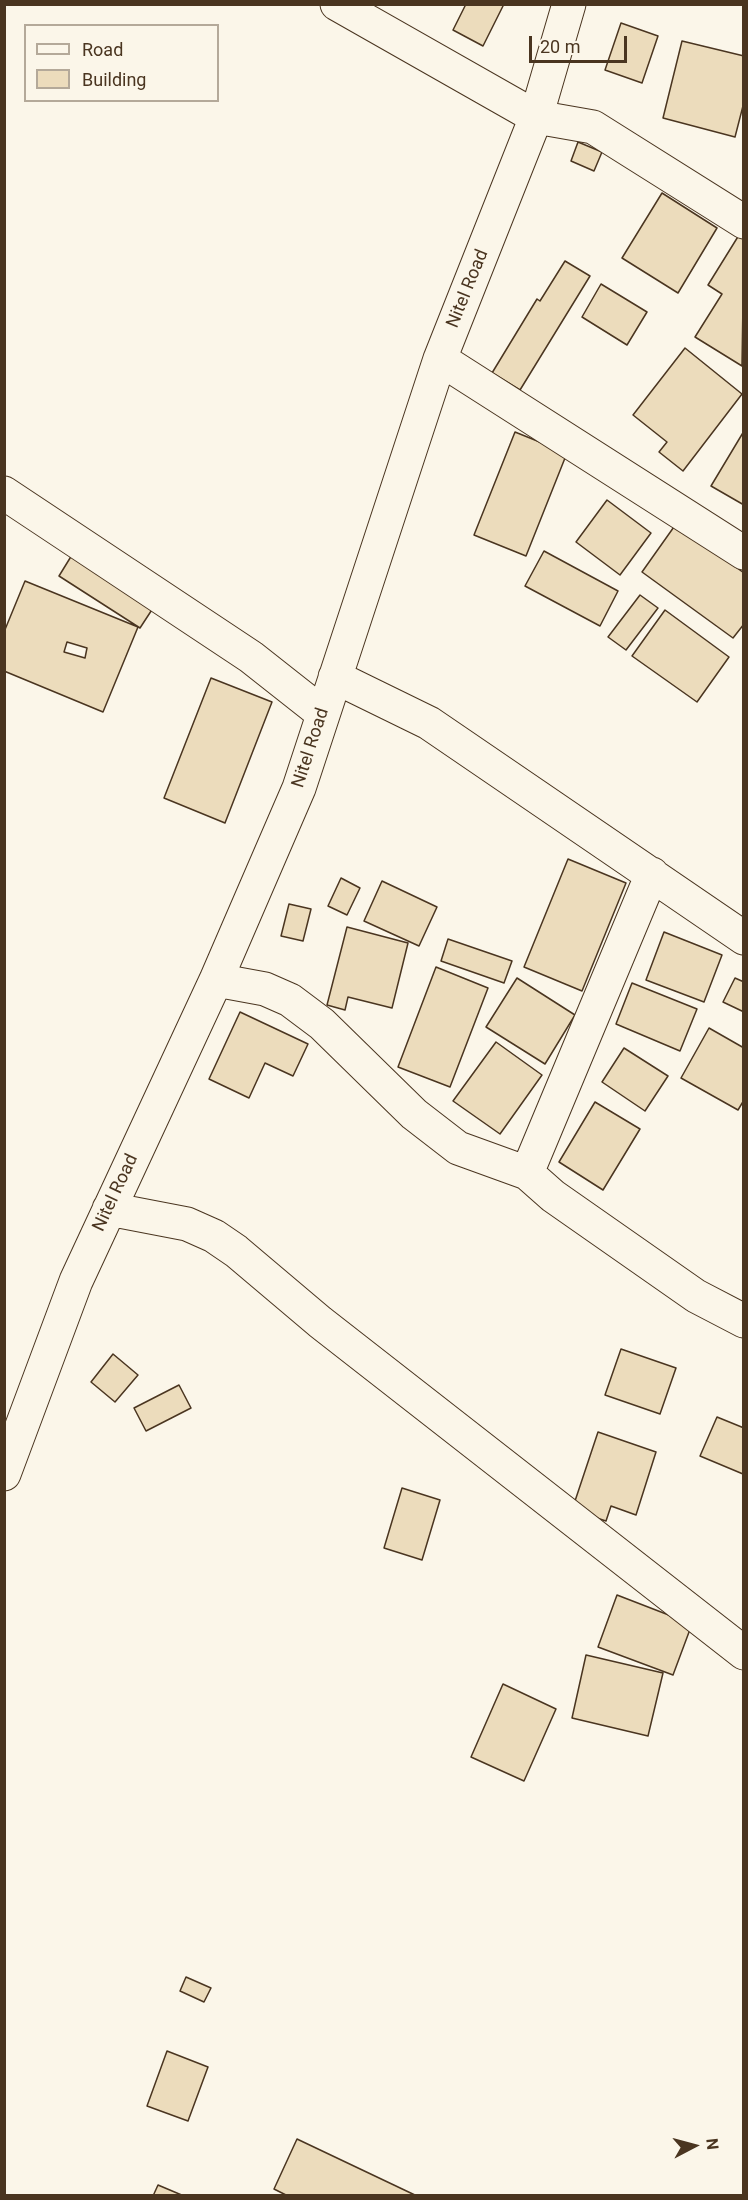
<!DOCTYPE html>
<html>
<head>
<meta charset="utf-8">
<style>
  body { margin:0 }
  #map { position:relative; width:748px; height:2200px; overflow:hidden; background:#fbf6e9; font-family:Roboto,sans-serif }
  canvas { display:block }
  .frame { position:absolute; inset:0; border:6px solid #4a3520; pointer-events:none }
  .legend { position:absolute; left:24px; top:24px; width:195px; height:78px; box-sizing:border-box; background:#fbf6e9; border:2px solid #b4a999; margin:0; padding:8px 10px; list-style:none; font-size:18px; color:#4a3520 }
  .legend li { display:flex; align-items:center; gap:12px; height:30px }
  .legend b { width:30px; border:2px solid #b4a999 }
  .north { position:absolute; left:664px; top:2116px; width:60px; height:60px; -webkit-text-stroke:4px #fbf6e9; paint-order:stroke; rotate:84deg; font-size:16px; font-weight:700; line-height:24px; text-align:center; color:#4a3520 }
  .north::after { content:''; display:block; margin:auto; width:21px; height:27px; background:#4a3520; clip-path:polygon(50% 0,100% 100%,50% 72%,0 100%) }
  .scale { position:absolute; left:529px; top:36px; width:98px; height:27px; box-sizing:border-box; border:3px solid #4a3520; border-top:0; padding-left:8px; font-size:18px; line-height:21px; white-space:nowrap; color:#4a3520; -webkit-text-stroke:4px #fbf6e9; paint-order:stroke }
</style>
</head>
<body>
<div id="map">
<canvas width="748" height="2200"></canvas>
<div class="frame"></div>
<ul class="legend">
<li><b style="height:8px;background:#fbf6e9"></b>Road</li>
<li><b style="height:16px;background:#ecdcbc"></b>Building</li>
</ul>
<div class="north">N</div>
<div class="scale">20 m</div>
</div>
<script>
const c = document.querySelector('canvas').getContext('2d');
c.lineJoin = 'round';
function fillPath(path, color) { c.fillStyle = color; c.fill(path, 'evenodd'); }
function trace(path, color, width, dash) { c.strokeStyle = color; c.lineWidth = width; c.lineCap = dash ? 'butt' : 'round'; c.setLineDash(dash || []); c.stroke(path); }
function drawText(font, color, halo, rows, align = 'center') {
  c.font = font + ' Roboto,sans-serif'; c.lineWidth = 4.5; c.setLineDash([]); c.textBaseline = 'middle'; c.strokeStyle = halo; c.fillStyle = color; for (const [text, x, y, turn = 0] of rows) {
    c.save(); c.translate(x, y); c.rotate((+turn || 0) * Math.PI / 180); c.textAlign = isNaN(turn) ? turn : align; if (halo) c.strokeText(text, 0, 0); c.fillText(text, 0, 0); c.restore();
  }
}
const building = new Path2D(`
  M 466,4 L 504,4 L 483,46 L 453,30 Z
  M 621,23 L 658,36 L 642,83 L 605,70 Z
  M 682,41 L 744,56 L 744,102 L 735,137 L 663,118 Z
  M 578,142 L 602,152 L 594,171 L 571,161 Z
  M 662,193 L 717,228 L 678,293 L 622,258 Z
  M 739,235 L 744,238 L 742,366 L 695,337 L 722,294 L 708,285 Z
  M 565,261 L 590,276 L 520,390 L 492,373 L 537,299 L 540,301 Z
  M 601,284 L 647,312 L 627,345 L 582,317 Z
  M 685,348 L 742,394 L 683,471 L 659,452 L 667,442 L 633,415 Z
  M 744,431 L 744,505 L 711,486 Z
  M 515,432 L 567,453 L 526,556 L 474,535 Z
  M 607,500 L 651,533 L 620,575 L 576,542 Z
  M 676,524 L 744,573 L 744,624 L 733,638 L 642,572 Z
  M 75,550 L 157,602 L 140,628 L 59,576 Z
  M 544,551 L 618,591 L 600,626 L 525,586 Z
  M 25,581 L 138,627 L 103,712 L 4,671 L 4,632 ZM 67,642 L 87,648 L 85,658 L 64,652 Z
  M 640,595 L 658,608 L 626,650 L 608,637 Z
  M 665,610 L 729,657 L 697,702 L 632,656 Z
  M 211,678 L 272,702 L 225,823 L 164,798 Z
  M 568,859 L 626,883 L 582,991 L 524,967 Z
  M 341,878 L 360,888 L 347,915 L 328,906 Z
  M 382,881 L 437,907 L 419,946 L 364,921 Z
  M 289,904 L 311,909 L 303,941 L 281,936 Z
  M 347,927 L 408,943 L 392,1008 L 348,997 L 345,1010 L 327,1005 Z
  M 664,932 L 722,955 L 704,1002 L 646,980 Z
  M 448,939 L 512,961 L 504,983 L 441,961 Z
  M 436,967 L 488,988 L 450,1087 L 398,1067 Z
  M 517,978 L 575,1015 L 545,1064 L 486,1027 Z
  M 735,978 L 744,982 L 744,1012 L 723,1002 Z
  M 632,983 L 697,1009 L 680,1051 L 616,1024 Z
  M 240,1012 L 308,1044 L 293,1076 L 265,1063 L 249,1098 L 209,1079 Z
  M 709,1028 L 744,1048 L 744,1100 L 738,1110 L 681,1078 Z
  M 496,1042 L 542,1075 L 500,1134 L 453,1101 Z
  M 624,1048 L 668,1076 L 645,1111 L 602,1082 Z
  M 595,1102 L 640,1129 L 603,1190 L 559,1162 Z
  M 621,1349 L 676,1368 L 660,1414 L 605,1395 Z
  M 113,1354 L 138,1375 L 115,1402 L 91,1382 Z
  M 179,1385 L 191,1408 L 146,1431 L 134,1408 Z
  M 717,1417 L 744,1428 L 743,1474 L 700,1456 Z
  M 598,1432 L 656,1452 L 636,1515 L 611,1506 L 606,1521 L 572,1510 Z
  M 402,1488 L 440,1500 L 422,1560 L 384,1548 Z
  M 617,1595 L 692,1624 L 673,1675 L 598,1647 Z
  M 586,1655 L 663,1673 L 648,1736 L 572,1718 Z
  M 503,1684 L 556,1709 L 524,1781 L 471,1757 Z
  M 186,1977 L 211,1988 L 204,2002 L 180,1991 Z
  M 167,2051 L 208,2067 L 188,2121 L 147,2106 Z
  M 297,2139 L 417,2196 L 288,2196 L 274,2189 Z
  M 158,2185 L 184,2196 L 153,2196 Z`);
fillPath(building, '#ecdcbc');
trace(building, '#4a3520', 1.5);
const minor = new Path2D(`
  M 337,4 L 536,117 L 593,127 L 744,222
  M 440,359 L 744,553
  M 4,493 L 251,657 L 322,713
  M 335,677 L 429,723 L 744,938
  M 216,980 L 265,989 L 290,1000 L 322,1024 L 414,1114 L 458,1148 L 527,1173 L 553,1196 L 696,1296 L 744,1321
  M 527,1173 L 652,874
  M 109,1209 L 187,1224 L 214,1236 L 236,1251 L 320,1322 L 744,1653
  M 4,1474 L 76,1281 L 216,980 L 299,788 L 440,359 L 536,117 L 569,4`);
trace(minor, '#4a3520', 35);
trace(minor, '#fbf6e9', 33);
drawText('18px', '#4a3520', '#fbf6e9', [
  ["Nitel Road",468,289,-68],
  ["Nitel Road",311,748,-72],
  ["Nitel Road",116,1193,-65]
]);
</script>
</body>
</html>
